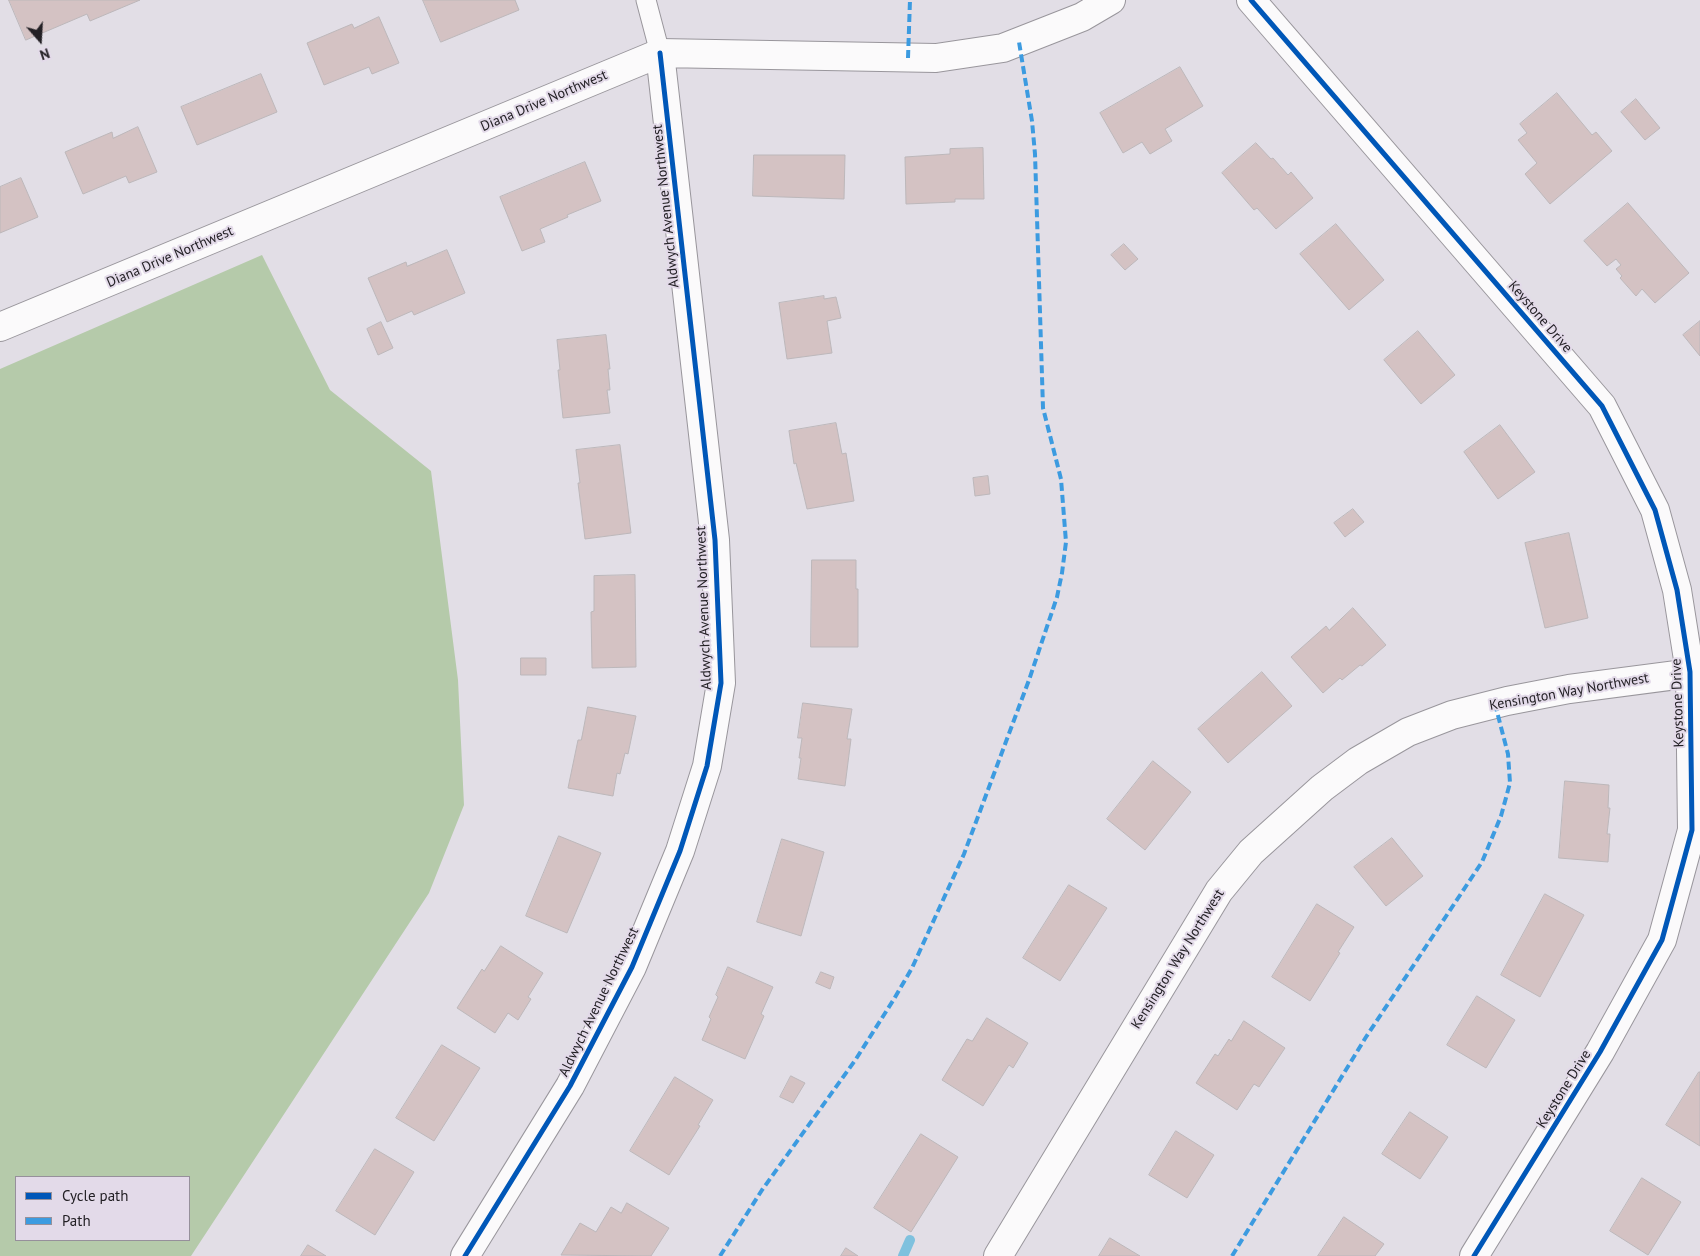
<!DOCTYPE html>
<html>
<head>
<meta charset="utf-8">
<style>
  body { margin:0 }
  #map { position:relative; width:1700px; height:1256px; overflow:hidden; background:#e2dee6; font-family:"PT Sans",sans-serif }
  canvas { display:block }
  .legend { position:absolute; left:15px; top:1176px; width:175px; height:65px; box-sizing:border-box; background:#e3dae9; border:1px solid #96909b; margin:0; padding:6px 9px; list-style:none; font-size:15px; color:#232025 }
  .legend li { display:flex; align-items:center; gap:10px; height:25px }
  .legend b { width:25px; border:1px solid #96909b }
  .north { position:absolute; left:15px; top:15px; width:50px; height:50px; -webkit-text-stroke:4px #e3dae9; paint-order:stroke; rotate:161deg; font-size:14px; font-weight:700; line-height:20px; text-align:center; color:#232025 }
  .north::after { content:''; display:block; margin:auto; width:18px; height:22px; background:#232025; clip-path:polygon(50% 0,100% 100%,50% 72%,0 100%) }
</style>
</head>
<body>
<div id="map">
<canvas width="1700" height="1256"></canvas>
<ul class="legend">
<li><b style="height:6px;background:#0057b8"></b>Cycle path</li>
<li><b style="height:6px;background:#3c9be0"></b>Path</li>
</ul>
<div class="north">N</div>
</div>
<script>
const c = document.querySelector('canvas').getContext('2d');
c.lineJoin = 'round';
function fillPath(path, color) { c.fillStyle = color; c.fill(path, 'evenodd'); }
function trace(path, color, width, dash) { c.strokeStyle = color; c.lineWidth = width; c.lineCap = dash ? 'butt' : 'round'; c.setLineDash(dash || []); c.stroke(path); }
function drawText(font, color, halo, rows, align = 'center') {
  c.font = font + ' "PT Sans",sans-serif'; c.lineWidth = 4; c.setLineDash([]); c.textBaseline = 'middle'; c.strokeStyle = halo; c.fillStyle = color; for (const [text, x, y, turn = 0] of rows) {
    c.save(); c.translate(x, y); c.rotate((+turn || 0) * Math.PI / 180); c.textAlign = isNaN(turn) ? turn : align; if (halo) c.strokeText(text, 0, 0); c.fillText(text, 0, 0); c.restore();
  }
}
fillPath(new Path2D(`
  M 262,255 L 330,390 L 431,471 L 458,680 L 464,805 L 429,893 L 191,1256 L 0,1256 L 0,369 ZM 16,1177 L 189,1177 L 189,1240 L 16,1240 Z`), '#b5caaa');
trace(new Path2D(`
  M 903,1256 L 910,1240`), '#7fc1de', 10);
const building = new Path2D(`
  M 9,0 L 140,0 L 90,21 L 87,14 L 26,40 Z
  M 423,0 L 515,0 L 519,10 L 441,42 Z
  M 379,17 L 399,63 L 372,74 L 369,67 L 324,85 L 307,43 L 352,24 L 354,28 Z
  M 1180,67 L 1203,106 L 1165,129 L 1172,141 L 1150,154 L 1142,142 L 1123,153 L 1100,113 Z
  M 261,74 L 277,112 L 197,145 L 181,107 Z
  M 1557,93 L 1592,135 L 1596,132 L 1612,151 L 1550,204 L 1525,174 L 1537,163 L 1518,140 L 1527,133 L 1520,124 Z
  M 1636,99 L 1660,128 L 1645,140 L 1621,112 Z
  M 138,127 L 157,172 L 129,183 L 126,176 L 83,194 L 65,152 L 112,132 L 113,138 Z
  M 1256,143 L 1271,159 L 1273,158 L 1288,175 L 1291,172 L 1313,198 L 1276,229 L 1257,208 L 1254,210 L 1222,173 Z
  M 983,148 L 984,199 L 955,199 L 955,202 L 906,204 L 905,157 L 950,154 L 950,149 Z
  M 754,155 L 845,155 L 844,199 L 753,196 Z
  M 585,162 L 601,201 L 567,215 L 568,217 L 540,229 L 545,242 L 522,251 L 500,197 Z
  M 21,178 L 38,217 L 0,233 L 0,187 Z
  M 1628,203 L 1689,273 L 1655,303 L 1642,289 L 1636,296 L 1620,278 L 1622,276 L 1616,269 L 1621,265 L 1616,259 L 1607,266 L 1584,241 Z
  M 1336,224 L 1384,280 L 1349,310 L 1300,254 Z
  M 1124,244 L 1138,259 L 1125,270 L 1111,255 Z
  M 447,250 L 465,293 L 414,315 L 412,311 L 387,322 L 368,278 L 406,262 L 407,266 Z
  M 824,296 L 824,299 L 836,297 L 841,318 L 827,321 L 832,353 L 787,359 L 779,303 Z
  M 1700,321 L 1700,356 L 1683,335 Z
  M 381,322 L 393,348 L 378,355 L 367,329 Z
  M 1418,331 L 1455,375 L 1421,404 L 1384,360 Z
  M 606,335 L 610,369 L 608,369 L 610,390 L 607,390 L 610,413 L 563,418 L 558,370 L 560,370 L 557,340 Z
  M 836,423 L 842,454 L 846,453 L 854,501 L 807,509 L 796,463 L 794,464 L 789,431 Z
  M 1500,425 L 1535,472 L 1498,499 L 1464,452 Z
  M 620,445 L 631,533 L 585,539 L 578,483 L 580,483 L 576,450 Z
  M 988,476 L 990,494 L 975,496 L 973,478 Z
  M 1353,509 L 1364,522 L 1345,537 L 1334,523 Z
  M 1569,533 L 1588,618 L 1545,628 L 1525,543 Z
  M 812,560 L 856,560 L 856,589 L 858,589 L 858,647 L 811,647 Z
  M 635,575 L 636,667 L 592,668 L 591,612 L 594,611 L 594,576 Z
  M 1353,608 L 1386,645 L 1362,666 L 1360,665 L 1342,680 L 1340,678 L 1323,693 L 1291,657 L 1326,626 L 1329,630 Z
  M 521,658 L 546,658 L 546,675 L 521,675 Z
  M 1262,672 L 1292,706 L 1228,763 L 1198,729 Z
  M 803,703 L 852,709 L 847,739 L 851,739 L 845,786 L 798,779 L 801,758 L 799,758 L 802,738 L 798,738 Z
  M 588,707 L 636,716 L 628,754 L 625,753 L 620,774 L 617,773 L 613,796 L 568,788 L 578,740 L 581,740 Z
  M 1153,761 L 1191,792 L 1145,850 L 1107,819 Z
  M 1565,781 L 1609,785 L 1608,808 L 1610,808 L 1607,834 L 1610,834 L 1608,862 L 1559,858 Z
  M 559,836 L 601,853 L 567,933 L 526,916 Z
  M 1392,838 L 1423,876 L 1386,906 L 1354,867 Z
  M 782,839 L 824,852 L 801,936 L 757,922 Z
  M 1069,885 L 1107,908 L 1060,981 L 1023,958 Z
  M 1545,894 L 1584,915 L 1540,997 L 1501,975 Z
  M 1317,904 L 1354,927 L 1338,952 L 1340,953 L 1310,1001 L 1272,977 Z
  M 501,946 L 543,973 L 528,997 L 531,999 L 518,1020 L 508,1013 L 495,1033 L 457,1008 L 482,969 L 484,971 Z
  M 728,967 L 773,987 L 761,1014 L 764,1016 L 745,1059 L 702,1040 L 711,1019 L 709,1017 L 718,997 L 716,995 Z
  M 821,972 L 834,977 L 830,989 L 816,983 Z
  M 1477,996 L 1515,1020 L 1486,1068 L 1447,1045 Z
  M 987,1018 L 1028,1043 L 1013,1068 L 1009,1065 L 983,1106 L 942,1080 L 967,1039 L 972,1041 Z
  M 1244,1021 L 1285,1048 L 1259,1087 L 1254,1084 L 1237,1110 L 1196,1083 L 1215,1054 L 1218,1056 L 1229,1039 L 1231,1041 Z
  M 442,1045 L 480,1068 L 434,1141 L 396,1118 Z
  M 1699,1072 L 1700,1072 L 1700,1146 L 1666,1125 Z
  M 791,1076 L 805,1083 L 793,1103 L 780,1097 Z
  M 675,1077 L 713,1100 L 698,1125 L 700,1126 L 669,1175 L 630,1151 Z
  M 1410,1112 L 1448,1137 L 1420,1179 L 1382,1154 Z
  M 1176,1131 L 1214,1155 L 1187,1198 L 1149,1175 Z
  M 921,1134 L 958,1157 L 911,1232 L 874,1208 Z
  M 375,1149 L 414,1172 L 375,1235 L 336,1211 Z
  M 1642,1178 L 1681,1202 L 1648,1255 L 1610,1231 Z
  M 627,1203 L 669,1228 L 651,1256 L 561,1255 L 580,1223 L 596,1232 L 611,1207 L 621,1213 Z
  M 1344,1217 L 1384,1244 L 1375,1256 L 1318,1256 Z
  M 1110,1238 L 1140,1256 L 1099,1256 Z
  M 308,1245 L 326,1256 L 301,1256 Z
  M 846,1248 L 858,1256 L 841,1256 Z`);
fillPath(building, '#d4c2c3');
trace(building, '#bcb7ba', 1);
const service = new Path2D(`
  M 646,0 L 660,53`);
const minor = new Path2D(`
  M 1251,0 L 1602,406 L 1655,510 L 1677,590 L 1690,672 L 1692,830 L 1662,940 L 1600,1052 L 1474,1256
  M 0,327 L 660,53 L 936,58 L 1003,48 L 1082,17 L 1111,0
  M 465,1256 L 570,1086 L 632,967 L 680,851 L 707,766 L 721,683 L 715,540 L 660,53
  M 998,1256 L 1219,891 L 1251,852 L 1322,788 L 1358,761 L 1408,732 L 1452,715 L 1507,701 L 1569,689 L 1700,672`);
trace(service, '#99969c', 21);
trace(minor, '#99969c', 30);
trace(service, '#fbfafb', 19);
trace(minor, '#fbfafb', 28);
trace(new Path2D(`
  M 908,58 L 910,0
  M 720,1256 L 762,1190 L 856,1059 L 894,999 L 912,968 L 964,854 L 1029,680 L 1057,597 L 1062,573 L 1066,542 L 1061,479 L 1043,408 L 1035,154 L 1032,121 L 1019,42
  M 1232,1256 L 1366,1037 L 1482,862 L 1501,816 L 1510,783 L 1508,754 L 1495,704`), '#3c9be0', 4, [8, 4]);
trace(new Path2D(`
  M 1251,0 L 1602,406 L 1655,510 L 1677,590 L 1690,672 L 1692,830 L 1662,940 L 1600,1052 L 1474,1256
  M 465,1256 L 570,1086 L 632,967 L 680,851 L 707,766 L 721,683 L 715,540 L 660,53`), '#0057b8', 5);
drawText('14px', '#232025', '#e3dae9', [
  ["Diana Drive Northwest",544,101,-23],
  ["Aldwych Avenue Northwest",666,206,-96],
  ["Diana Drive Northwest",170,257,-23],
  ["Keystone Drive",1540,317,49],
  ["Aldwych Avenue Northwest",704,608,-92],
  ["Kensington Way Northwest",1569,692,-10],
  ["Keystone Drive",1678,703,-92],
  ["Kensington Way Northwest",1178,959,-58],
  ["Aldwych Avenue Northwest",599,1002,-64],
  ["Keystone Drive",1564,1089,-58]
]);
</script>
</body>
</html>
